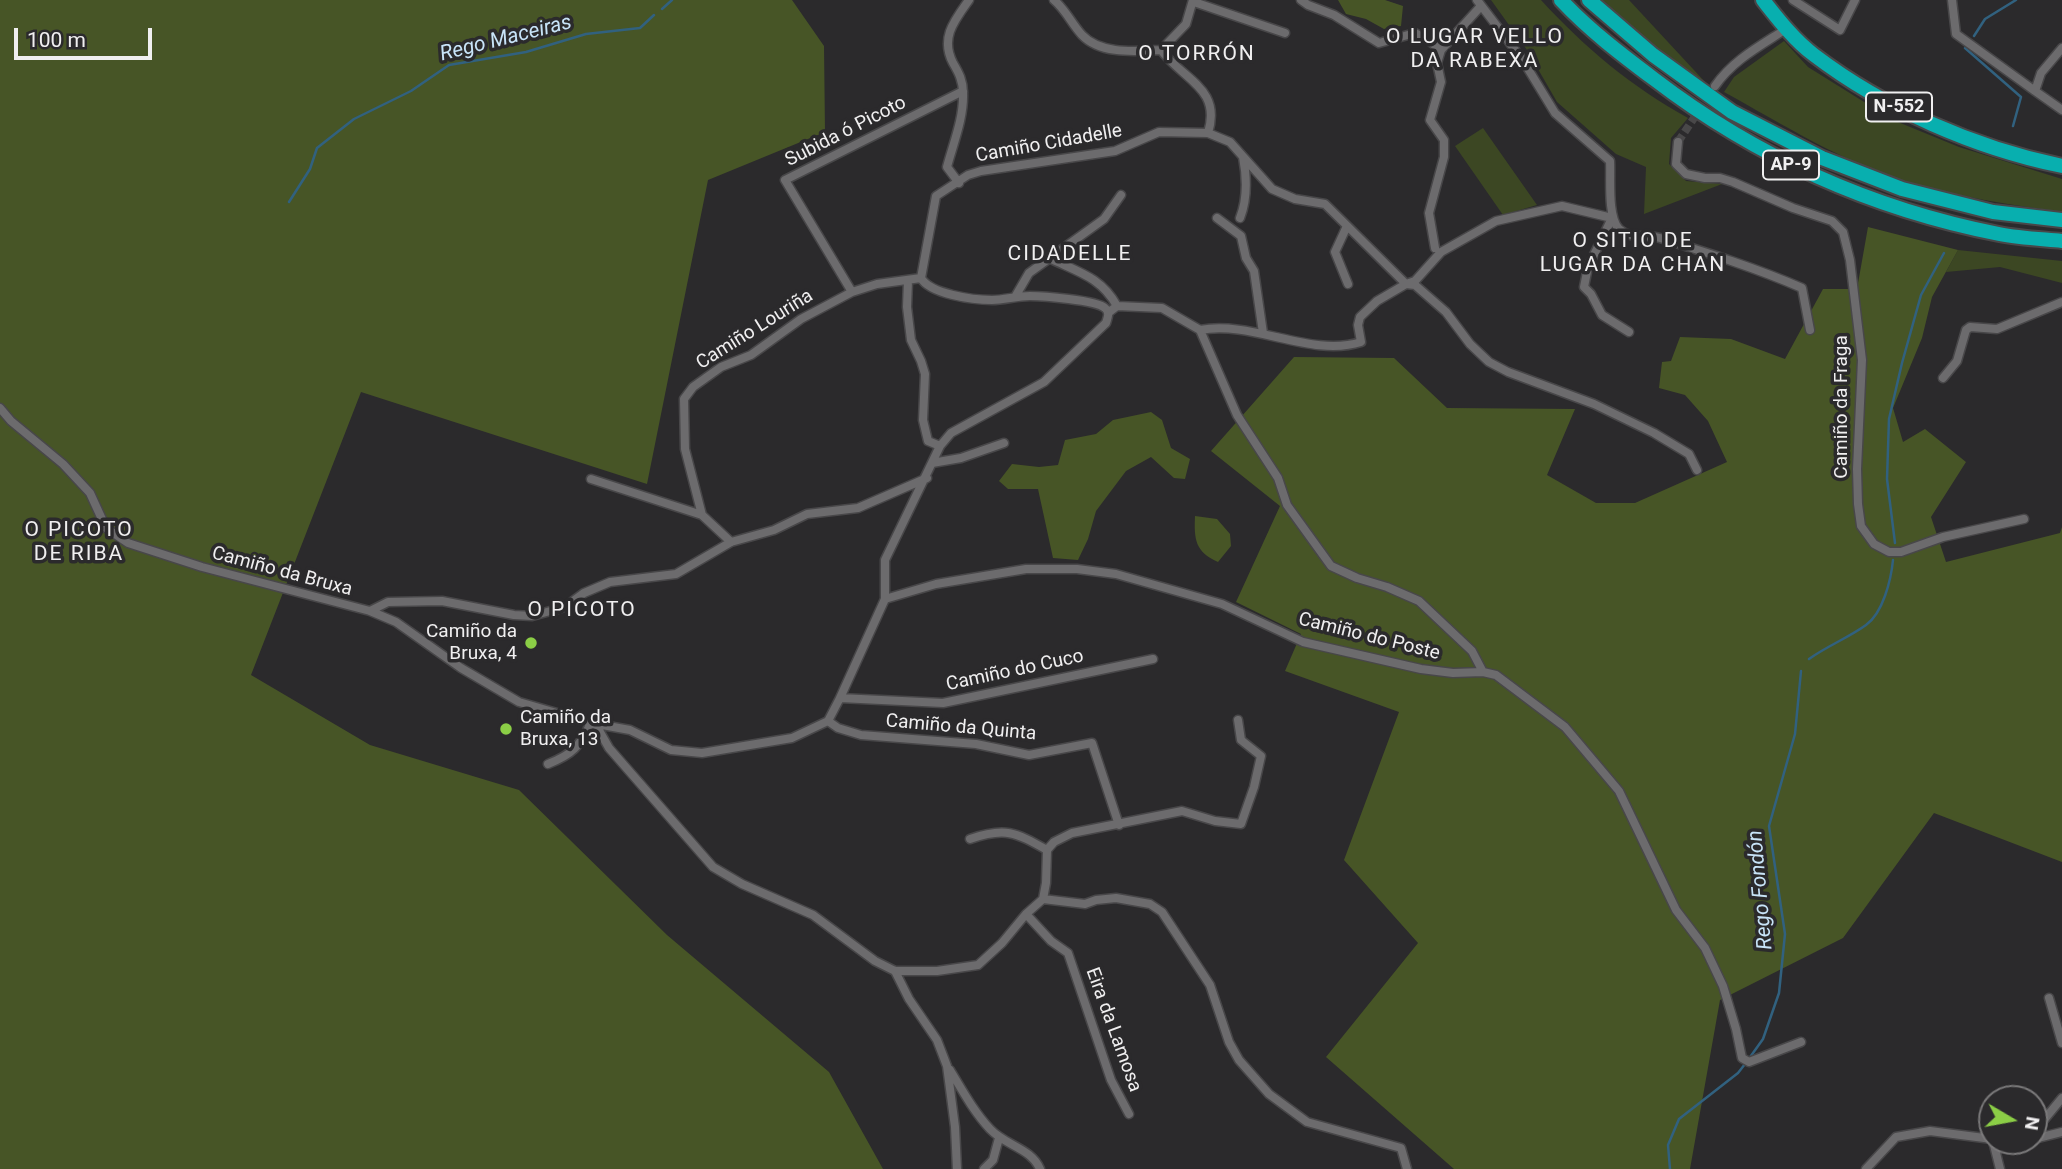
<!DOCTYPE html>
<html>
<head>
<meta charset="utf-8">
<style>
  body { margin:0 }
  #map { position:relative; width:2062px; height:1169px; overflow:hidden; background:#2b2a2c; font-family:Roboto,sans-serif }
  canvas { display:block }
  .north { position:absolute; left:1978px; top:1085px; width:70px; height:70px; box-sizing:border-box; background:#2b2a2c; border:2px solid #7a797a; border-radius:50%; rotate:100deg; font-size:19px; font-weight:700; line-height:28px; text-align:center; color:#f0eff0 }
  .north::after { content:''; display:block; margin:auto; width:24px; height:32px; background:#8bce46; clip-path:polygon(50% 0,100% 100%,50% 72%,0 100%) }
  .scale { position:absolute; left:14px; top:28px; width:138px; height:32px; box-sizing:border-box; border:4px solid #f0eff0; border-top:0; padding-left:9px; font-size:21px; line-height:24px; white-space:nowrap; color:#f0eff0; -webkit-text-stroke:5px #2b2a2c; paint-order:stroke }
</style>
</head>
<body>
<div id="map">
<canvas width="2062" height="1169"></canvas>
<div class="north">N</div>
<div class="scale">100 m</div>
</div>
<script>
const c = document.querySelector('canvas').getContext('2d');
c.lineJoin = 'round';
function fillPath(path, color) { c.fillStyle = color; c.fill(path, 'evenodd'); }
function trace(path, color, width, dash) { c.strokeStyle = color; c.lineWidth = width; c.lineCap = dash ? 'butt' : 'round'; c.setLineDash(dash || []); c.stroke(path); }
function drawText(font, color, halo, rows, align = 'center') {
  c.font = font + ' Roboto,sans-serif'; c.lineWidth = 7; c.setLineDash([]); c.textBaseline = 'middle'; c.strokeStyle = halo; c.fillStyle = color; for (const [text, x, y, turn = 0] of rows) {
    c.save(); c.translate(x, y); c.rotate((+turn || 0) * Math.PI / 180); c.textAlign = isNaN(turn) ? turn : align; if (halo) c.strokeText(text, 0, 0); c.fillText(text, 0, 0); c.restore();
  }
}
fillPath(new Path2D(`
  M 1491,0 L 1541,0 C 1585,48 1632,87 1688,118 L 1671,138 L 1669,164 L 1686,181 L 1722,184 L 1644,214 L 1646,167 L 1616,154 L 1557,102 L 1527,50 Z
  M 1602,0 L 1629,0 L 1706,83 L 1655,47 Z
  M 1784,41 L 1808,67 L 1893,120 L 1959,147 L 2062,179 L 2062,212 C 2011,205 1960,197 1910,183 C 1846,164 1782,124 1724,92 L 1734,77 Z
  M 1483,128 L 1537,205 L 1503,215 L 1455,146 Z
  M 1958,250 L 2062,261 L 2062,283 L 2000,267 L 1946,272 Z`), '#3c4723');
fillPath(new Path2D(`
  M 0,0 L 792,0 L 824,46 L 825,132 L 708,180 L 647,484 L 361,392 L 251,675 L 370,745 L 519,790 L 667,935 L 829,1072 L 883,1169 L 0,1169 Z
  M 1338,0 L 1385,0 L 1403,6 L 1401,26 L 1384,29 L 1366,19 L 1346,14 Z
  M 1868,227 L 1958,250 L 1932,297 L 1922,338 L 1893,408 L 1903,442 L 1925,429 L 1966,462 L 1931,517 L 1946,562 L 2060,533 L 2062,527 L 2062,862 L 1934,813 L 1843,938 L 1720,1000 L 1690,1169 L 1454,1169 L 1326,1057 L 1418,943 L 1344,860 L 1399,712 L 1285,671 L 1301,634 L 1236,602 L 1280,506 L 1211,451 L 1294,357 L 1394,358 L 1447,408 L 1575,409 L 1547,475 L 1596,503 L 1635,503 L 1727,462 L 1708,421 L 1685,395 L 1659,388 L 1662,362 L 1671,361 L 1680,337 L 1731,339 L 1785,359 L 1823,289 L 1857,289 Z
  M 1151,412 L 1162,420 L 1171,448 L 1190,459 L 1185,479 L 1174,478 L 1151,457 L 1126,471 L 1096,511 L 1088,539 L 1078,560 L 1053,558 L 1038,489 L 1008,489 L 999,481 L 1012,464 L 1039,467 L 1058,465 L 1065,440 L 1096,434 L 1113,420 Z
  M 1195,516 L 1217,519 L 1230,534 L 1231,546 L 1218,562 C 1195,552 1194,539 1195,516 Z`), '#475526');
trace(new Path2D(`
  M 662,9 L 672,0
  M 1974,36 L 1985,19 L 2016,0
  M 1965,48 L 2021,97 L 2013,126
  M 289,202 L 310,169 L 317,148 L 354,119 L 411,91 L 449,65 L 526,52 L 586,34 L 640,28 L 654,15
  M 1895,543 L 1887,479 L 1889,419 L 1902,363 L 1921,295 L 1944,253
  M 1809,659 C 1827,646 1848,638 1866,625 C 1883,613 1891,580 1893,560
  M 1748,1060 L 1763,1039 L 1779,993 L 1785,934 L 1769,826 L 1795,734 L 1801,671
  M 1670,1169 L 1668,1145 L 1679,1119 L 1738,1073 L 1745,1064`), '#31617f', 2.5);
trace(new Path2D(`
  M 1678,142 L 1710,94`), '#494849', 8, [8, 4]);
const street = new Path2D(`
  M 1054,0 C 1066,10 1071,23 1082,35 C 1101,55 1136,51 1161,50
  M 1301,0 L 1308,5 L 1334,15 L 1379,43 L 1415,33 L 1428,40 L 1441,50
  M 1477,0 L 1522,59 L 1555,113 L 1610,161 C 1611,177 1607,217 1619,229 C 1631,240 1646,234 1660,238 C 1708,253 1756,268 1802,288 L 1810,330
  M 1793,0 L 1840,30 L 1855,0
  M 1952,0 L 1956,34 L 2035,91
  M 1194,2 L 1285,33
  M 2062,48 L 2041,73 L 2035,91 L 2062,110
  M 1715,86 C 1733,60 1760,46 1786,29
  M 1208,133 L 1230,142 L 1272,189 L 1295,199 L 1325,204 L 1406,284 L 1415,285 L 1446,312 L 1470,344 L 1489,362 L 1508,372 L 1594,404 L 1654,433 L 1689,454 L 1697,470
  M 1678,142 L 1676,164 L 1686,174 L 1705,178 L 1720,178 L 1733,182 L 1793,208 L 1832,221 L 1843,232 L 1850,260 L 1862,360 L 1857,469 L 1858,504 L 1861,526 L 1874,544 L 1889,552 L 1901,552 L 1943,537 L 2024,519
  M 959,183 L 947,167 C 953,144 964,118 963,93 C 963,81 959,73 953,63 C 940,38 954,21 969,0
  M 1217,218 L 1241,236 L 1246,258 L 1254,271 L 1263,333
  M 1240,218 C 1248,198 1247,178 1243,157
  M 1347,226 L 1335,252 L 1348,284
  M 1435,248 L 1429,213 L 1444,157 L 1444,140 L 1430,120 L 1441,82 L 1437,63 L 1441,50 L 1481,6
  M 1049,258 C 1078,272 1101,277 1117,306
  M 908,281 L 907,307 L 911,340 L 921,361 L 925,374 L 923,420 L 928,441 L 940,446
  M 852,292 L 785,180 L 963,91
  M 1015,297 L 1029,273 L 1104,219 L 1121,195
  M 1108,313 L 1117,306 L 1162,308 L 1200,330
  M 1200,330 C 1253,320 1311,358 1361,342 L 1358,325 L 1360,317 L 1377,301 L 1406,284 L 1415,281 L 1441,252 L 1496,221 L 1562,206 L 1612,218 L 1588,267 L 1584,287 L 1591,294 L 1602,315 L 1629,332
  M 1200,330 L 1237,415 L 1278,478 L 1287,505 L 1331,566 L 1357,578 L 1387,587 L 1419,601 L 1472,651 L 1483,672
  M 1943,378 L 1957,361 L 1966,330 L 1970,327 L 1997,329 L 2062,302
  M 0,408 L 11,421 L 63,464 L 90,493 L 106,528 L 128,543 L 202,567 L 370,611 L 396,622 L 461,668 L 519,702 L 591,723 L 630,730 L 671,750 L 702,753 L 792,738 L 828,721 L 840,698 L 885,599 L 885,560 L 940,446 L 951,433 L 1044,382 L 1106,323 C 1108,317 1110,312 1105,308 C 1096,300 1042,296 1030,296 C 1017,296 1004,300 992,300 C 973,300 930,294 921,278 L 936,196 L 968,175 L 981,171 L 1115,151 L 1159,132 L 1208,133 C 1222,88 1183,80 1161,50 L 1186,24 L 1193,0
  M 932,463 L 961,458 L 1004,443
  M 591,479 L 702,515 L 731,542
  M 702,515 L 685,449 L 684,399 L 693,387 L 721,367 L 751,355 L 801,319 L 852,292 L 877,284 L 921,278
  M 885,599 L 936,584 L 1026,569 L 1077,569 L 1116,574 L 1222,604 L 1303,642 L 1421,669 L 1453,673 L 1483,672 L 1496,675 L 1565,727 L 1619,791 L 1676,910 L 1705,948 L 1723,986 L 1736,1029 L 1742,1058 L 1749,1062 L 1801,1042
  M 370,611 L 388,602 L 442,601 L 514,615 L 532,616 L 565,607 L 584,593 L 610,582 L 676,574 L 731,542 L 774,530 L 807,514 L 858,508 L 927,478
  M 840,698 L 943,703 L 1153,659
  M 828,721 L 838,728 L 861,735 L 976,744 L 1029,755 L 1092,743 L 1119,825
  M 596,725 L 609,748 L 713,867 L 742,884 L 813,915 L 875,961 L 895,971 L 937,971 L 978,965 L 1002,943 L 1026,914
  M 548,764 C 573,754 579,747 591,723
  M 970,839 C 1005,827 1015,832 1047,850 L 1046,883 L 1043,899
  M 1047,850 L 1054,842 L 1072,833 L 1182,811 L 1215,821 L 1241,824 L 1254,787 L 1261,756 L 1241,740 L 1238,720
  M 895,971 L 909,999 L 937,1040 L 947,1066 L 955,1127 L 957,1169
  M 2049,998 L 2062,1043
  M 950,1070 C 962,1090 974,1112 990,1129 C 1006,1146 1031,1148 1040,1169
  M 1129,1114 L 1111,1080 L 1068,953 L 1051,941 L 1026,914 L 1043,899 L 1085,904 L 1096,900 L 1116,898 L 1150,904 L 1162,912 L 1210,985 L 1229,1042 L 1239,1060 L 1269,1094 L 1307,1122 L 1401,1148 L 1407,1169
  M 2039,1137 L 2043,1121 L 2062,1098
  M 2034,1139 L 2062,1132
  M 1993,1141 L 2000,1169
  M 2009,1141 L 2025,1141
  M 984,1169 L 993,1160 L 999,1138
  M 1866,1169 L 1896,1137 L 1930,1131 L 1992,1139`);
const highway = new Path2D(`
  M 1561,0 C 1589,30 1622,55 1654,79 C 1756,157 1872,209 1999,234 C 2019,238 2041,239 2062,241
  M 1589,0 L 1653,55 L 1732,112 L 1822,158 L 1902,189 L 1993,212 L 2062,220
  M 1763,0 C 1778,19 1794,40 1814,55 C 1885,109 1975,148 2062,166`);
trace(street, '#484749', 11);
trace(highway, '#484749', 18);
trace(street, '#6c6b6d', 8);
trace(highway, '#08afaf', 14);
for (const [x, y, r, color] of [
  [531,643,7,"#8bce46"],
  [506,729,7,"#8bce46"]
]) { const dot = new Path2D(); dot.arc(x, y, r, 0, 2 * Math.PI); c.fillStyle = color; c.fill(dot); trace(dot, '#2b2a2c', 2.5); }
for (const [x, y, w] of [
  [1899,107,66],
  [1791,165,56]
]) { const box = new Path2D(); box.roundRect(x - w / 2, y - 14.5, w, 29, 5); c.fillStyle = '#2b2a2c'; c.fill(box); trace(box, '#f0eff0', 2); }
drawText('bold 18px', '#f0eff0', null, [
  ["N-552",1899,107],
  ["AP-9",1791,165]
]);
drawText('19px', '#f0eff0', '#2b2a2c', [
  ["Subida ó Picoto",846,132,-27],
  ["Camiño Cidadelle",1049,144,-10],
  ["Camiño Louriña",755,330,-32],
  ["Camiño da Fraga",1842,407,-90],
  ["Camiño da Bruxa",282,572,15],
  ["Camiño do Poste",1369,637,14],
  ["Camiño do Cuco",1015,671,-12],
  ["Camiño da Quinta",961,728,5],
  ["Eira da Lamosa",1113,1030,70]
]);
drawText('19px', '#f0eff0', '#2b2a2c', [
  ["Camiño da",517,632],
  ["Bruxa, 4",517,654],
  ["Camiño da",520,718,"left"],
  ["Bruxa, 13",520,740,"left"]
], 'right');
c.letterSpacing = '2px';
drawText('21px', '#f0eff0', '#2b2a2c', [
  ["O LUGAR VELLO",1475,38],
  ["DA RABEXA",1475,62],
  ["O TORRÓN",1197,55],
  ["O SITIO DE",1633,242],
  ["LUGAR DA CHAN",1633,266],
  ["CIDADELLE",1070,255],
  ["O PICOTO",79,531],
  ["DE RIBA",79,555],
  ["O PICOTO",582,611]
]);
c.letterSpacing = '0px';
drawText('italic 21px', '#c8e4f8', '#2b2a2c', [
  ["Rego Maceiras",506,39,-14],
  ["Rego Fondón",1761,890,-95]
]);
</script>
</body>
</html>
